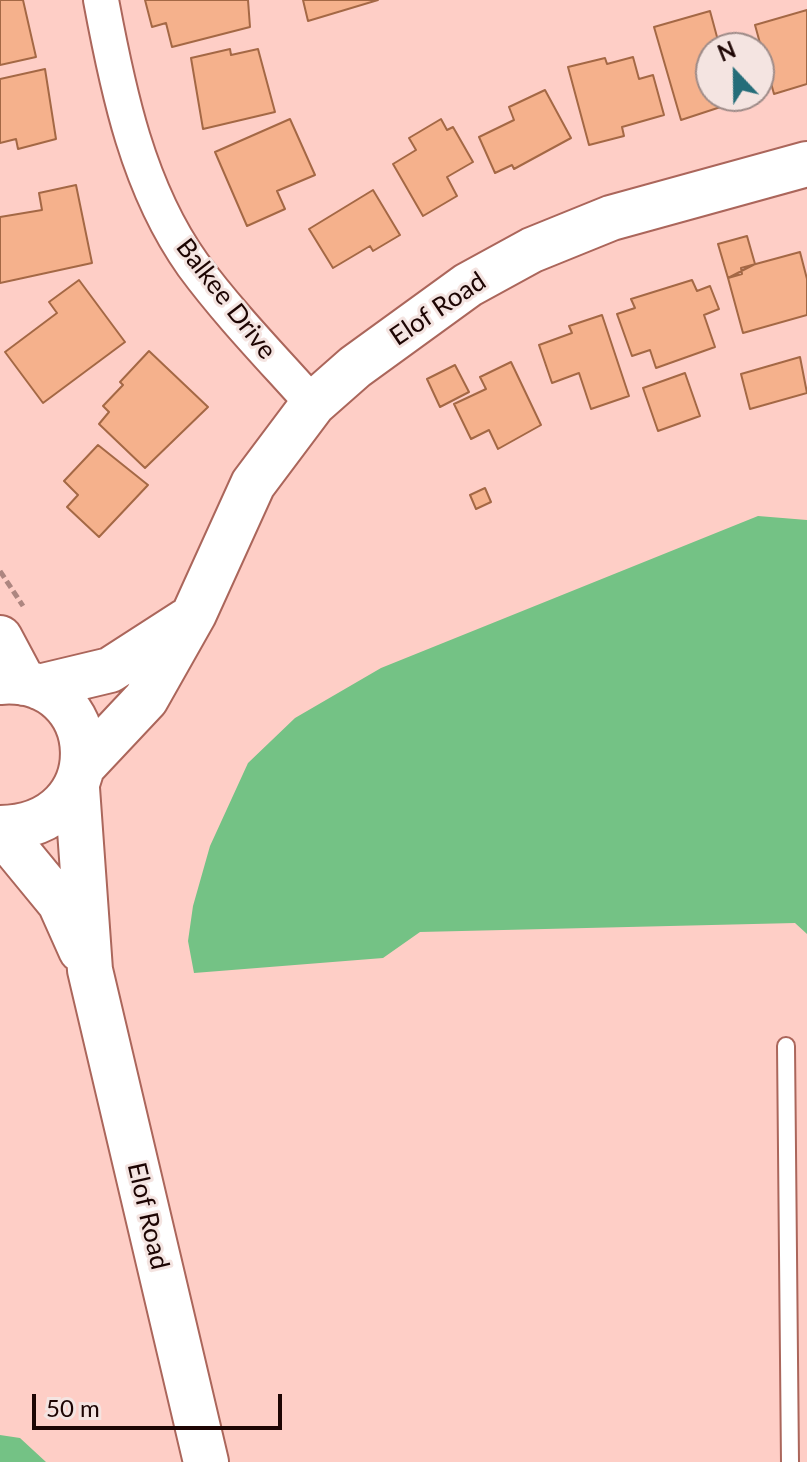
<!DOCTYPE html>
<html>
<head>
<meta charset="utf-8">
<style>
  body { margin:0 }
  #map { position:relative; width:807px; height:1462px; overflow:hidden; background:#fecec6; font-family:Lato,sans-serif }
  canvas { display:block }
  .north { position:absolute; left:695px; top:32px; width:80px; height:80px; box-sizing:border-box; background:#f4e4e1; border:2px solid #9e8b88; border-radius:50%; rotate:338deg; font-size:22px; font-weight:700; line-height:32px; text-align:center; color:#1d0503 }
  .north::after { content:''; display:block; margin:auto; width:28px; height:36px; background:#256d79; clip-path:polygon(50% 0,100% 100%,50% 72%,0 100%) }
  .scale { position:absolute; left:32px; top:1394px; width:250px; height:36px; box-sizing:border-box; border:4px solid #1d0503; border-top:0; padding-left:10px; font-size:24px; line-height:28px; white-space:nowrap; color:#1d0503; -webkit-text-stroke:6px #f4e4e1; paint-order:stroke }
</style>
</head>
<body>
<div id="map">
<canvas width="807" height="1462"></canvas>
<div class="north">N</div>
<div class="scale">50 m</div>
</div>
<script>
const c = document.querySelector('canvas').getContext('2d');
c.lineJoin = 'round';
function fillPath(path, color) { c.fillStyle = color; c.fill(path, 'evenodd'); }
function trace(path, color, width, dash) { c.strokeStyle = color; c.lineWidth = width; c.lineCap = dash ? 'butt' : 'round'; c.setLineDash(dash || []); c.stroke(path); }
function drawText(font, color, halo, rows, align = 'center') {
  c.font = font + ' Lato,sans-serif'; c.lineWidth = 6; c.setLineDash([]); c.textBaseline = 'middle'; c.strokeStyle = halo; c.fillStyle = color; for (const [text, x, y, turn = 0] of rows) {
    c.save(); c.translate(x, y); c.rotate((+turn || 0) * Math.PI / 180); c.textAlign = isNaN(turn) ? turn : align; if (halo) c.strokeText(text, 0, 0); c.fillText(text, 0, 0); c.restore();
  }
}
fillPath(new Path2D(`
  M 758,516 L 807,520 L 807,934 L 795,923 L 420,932 L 383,958 L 194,973 L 188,941 L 193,906 L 210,846 L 248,763 L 295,718 L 381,668 Z
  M 0,1435 L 20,1438 L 46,1462 L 0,1462 Z`), '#74c285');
const building = new Path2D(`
  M 0,0 L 23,0 L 36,57 L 0,65 Z
  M 145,0 L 248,0 L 250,27 L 172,47 L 166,23 L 152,27 Z
  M 303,0 L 378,0 L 308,21 Z
  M 807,10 L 807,84 L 774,94 L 755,25 Z
  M 710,11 L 720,48 L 711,48 L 711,96 L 748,98 L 681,120 L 654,27 Z
  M 230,49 L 231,55 L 258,49 L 275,112 L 203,129 L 191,58 Z
  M 633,57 L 639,79 L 653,75 L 664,115 L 622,127 L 624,136 L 589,145 L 568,67 L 605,58 L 607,64 Z
  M 45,69 L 56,139 L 18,149 L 16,139 L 0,143 L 0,79 Z
  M 545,90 L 571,138 L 514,169 L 512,165 L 495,173 L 479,137 L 514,120 L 509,107 Z
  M 290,119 L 315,175 L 277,191 L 285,209 L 247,226 L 215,152 Z
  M 441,119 L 447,130 L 453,127 L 473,162 L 447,177 L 457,196 L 423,216 L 393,164 L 416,150 L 409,138 Z
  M 76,185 L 92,263 L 0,283 L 0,217 L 42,210 L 39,193 Z
  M 373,190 L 400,235 L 373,251 L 370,246 L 333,268 L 309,229 Z
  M 747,236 L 755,264 L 728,278 L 718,244 Z
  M 800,252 L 807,279 L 807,315 L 743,333 L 728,278 L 742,274 L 741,268 Z
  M 79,280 L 125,342 L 43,403 L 5,352 L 57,313 L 49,302 Z
  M 692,280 L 697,291 L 710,286 L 719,309 L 704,315 L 715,347 L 656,368 L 650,350 L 632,356 L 617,314 L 635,308 L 631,299 Z
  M 602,315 L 629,396 L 591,409 L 579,373 L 552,383 L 539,345 L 572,333 L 569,326 Z
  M 149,351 L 208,407 L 145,468 L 99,424 L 109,412 L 103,406 L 123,385 L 120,382 Z
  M 800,357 L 807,393 L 750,409 L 741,374 Z
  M 511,362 L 541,425 L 498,449 L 489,430 L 471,439 L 454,404 L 486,389 L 480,377 Z
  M 455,365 L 469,392 L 440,407 L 427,379 Z
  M 685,373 L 700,416 L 658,431 L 643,388 Z
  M 98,445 L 148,485 L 99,537 L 67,507 L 78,495 L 64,481 Z
  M 485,488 L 491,502 L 476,509 L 470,495 Z`);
fillPath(building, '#f5b18c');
trace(building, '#a46845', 2);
const lane = new Path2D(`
  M 786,1046 L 790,1462`);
const street = new Path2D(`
  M 101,0 C 118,91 138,188 193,265 C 229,314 273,359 313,404`);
const secondary = new Path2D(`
  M 0,638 L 24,683
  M 0,682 C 106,673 115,827 0,828
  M 39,687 L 110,670 L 186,621
  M 84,765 L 146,699 L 194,614 L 253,484 L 313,404 L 355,367 L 468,285 L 532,250 L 611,218 L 807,164
  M 77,788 L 90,970 L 206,1462
  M 0,830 L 60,903 L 81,950`);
trace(lane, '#ab665b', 20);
trace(street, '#ab665b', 38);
trace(secondary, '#ab665b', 48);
trace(new Path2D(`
  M 0,571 L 23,606`), '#ad8680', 5, [8, 4]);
trace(lane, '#fff', 16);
trace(street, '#fff', 34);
trace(secondary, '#fff', 44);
drawText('26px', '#1d0503', '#f4e4e1', [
  ["Balkee Drive",226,299,52],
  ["Elof Road",438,309,-34],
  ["Elof Road",148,1216,77]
]);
</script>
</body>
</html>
